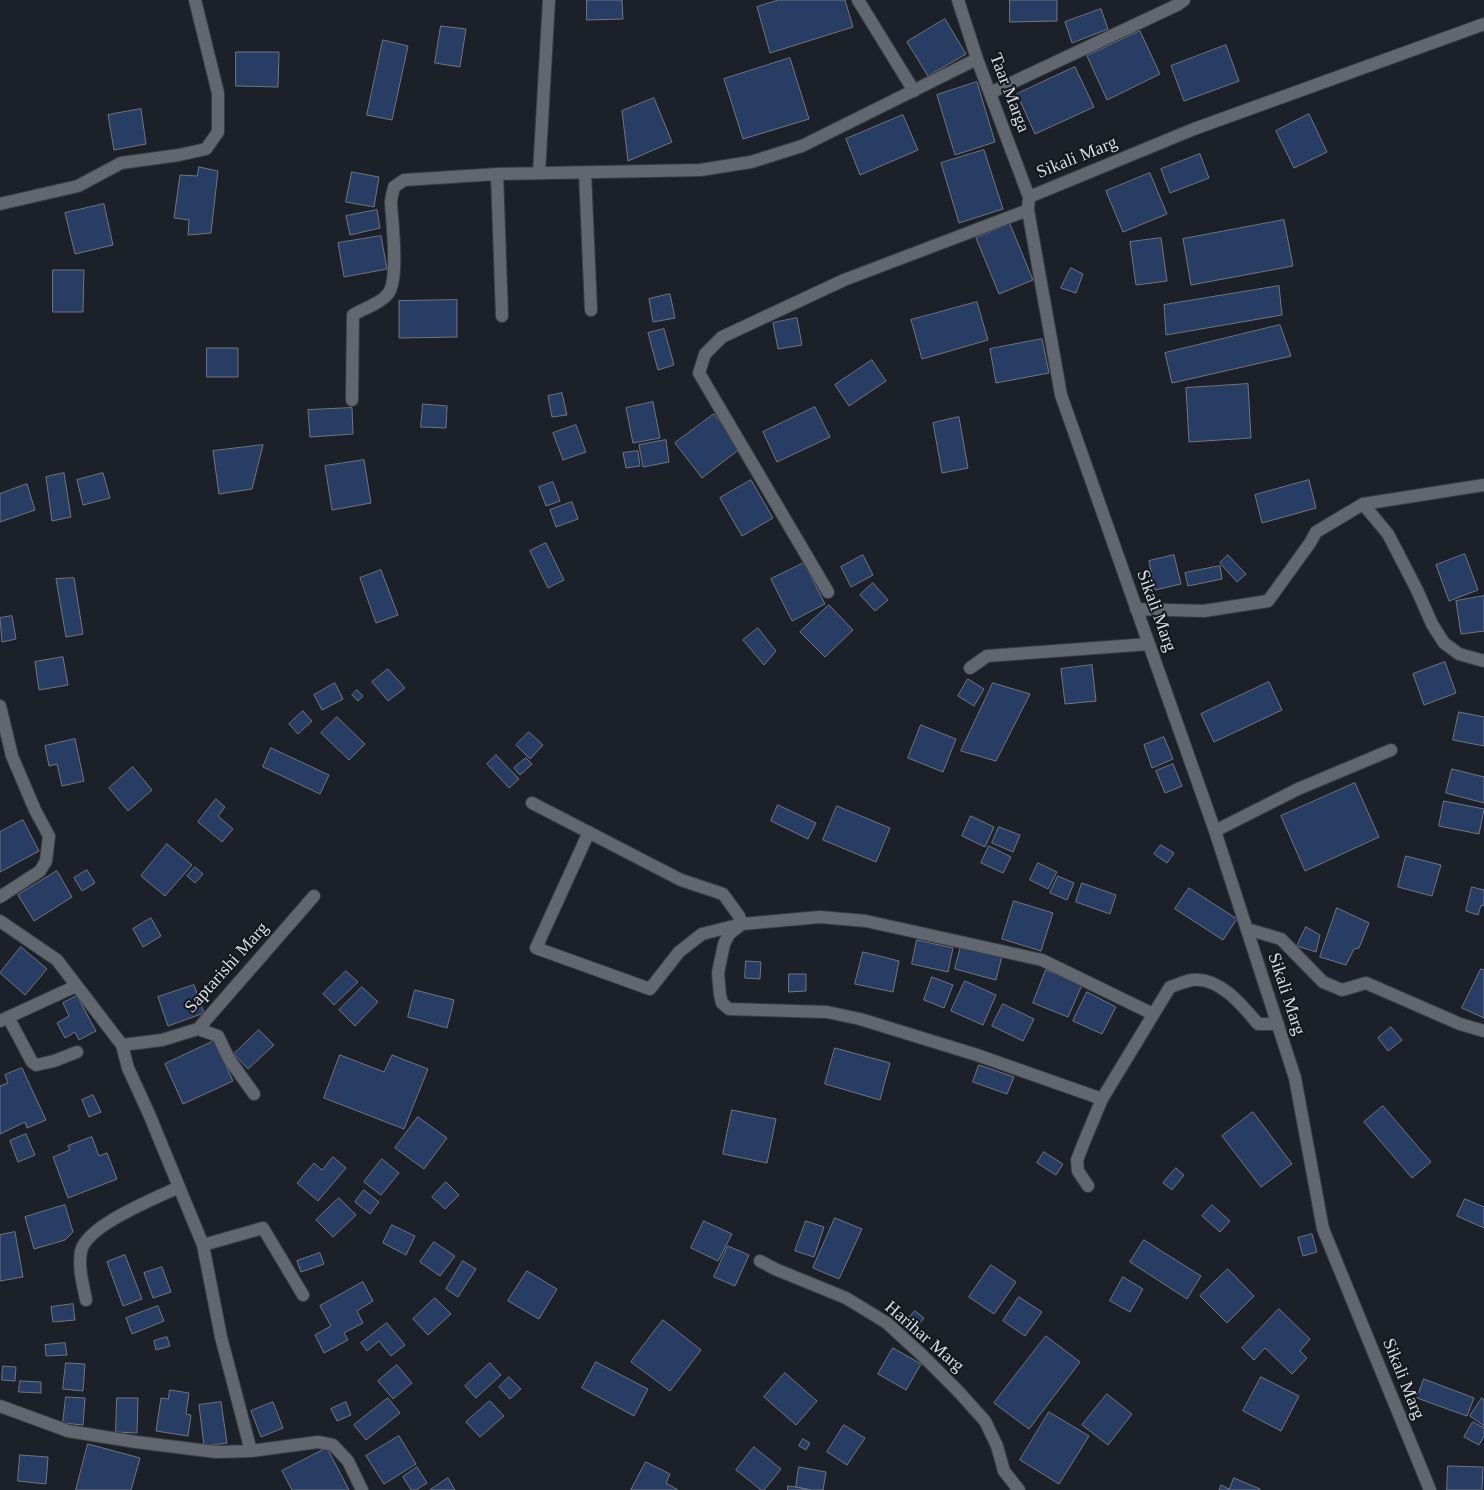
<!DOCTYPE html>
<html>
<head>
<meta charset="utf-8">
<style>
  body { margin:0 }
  canvas { display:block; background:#1c2028 }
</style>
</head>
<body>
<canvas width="1484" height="1490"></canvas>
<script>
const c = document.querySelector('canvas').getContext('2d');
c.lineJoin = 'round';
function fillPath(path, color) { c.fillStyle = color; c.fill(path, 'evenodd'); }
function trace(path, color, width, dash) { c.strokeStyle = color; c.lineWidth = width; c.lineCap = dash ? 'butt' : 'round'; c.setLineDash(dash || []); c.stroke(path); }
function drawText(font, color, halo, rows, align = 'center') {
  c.font = font + ' "Times New Roman",serif'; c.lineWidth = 4; c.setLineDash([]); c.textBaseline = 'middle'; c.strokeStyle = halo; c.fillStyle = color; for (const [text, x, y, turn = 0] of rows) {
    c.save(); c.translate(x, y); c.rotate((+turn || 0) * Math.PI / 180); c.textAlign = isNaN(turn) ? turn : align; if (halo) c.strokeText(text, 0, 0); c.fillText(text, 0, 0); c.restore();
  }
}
const building = new Path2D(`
  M 587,0 L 622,0 L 623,19 L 587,20 Z
  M 779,0 L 845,0 L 853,27 L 770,53 L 757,7 Z
  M 1010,0 L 1057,0 L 1057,21 L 1010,22 Z
  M 1101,9 L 1108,29 L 1072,43 L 1065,22 Z
  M 945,19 L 966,54 L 928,76 L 907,42 Z
  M 441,26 L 466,29 L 460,67 L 435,63 Z
  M 1140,31 L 1160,74 L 1107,100 L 1087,56 Z
  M 383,40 L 408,46 L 392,120 L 367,115 Z
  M 1226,45 L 1239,81 L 1184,101 L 1171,66 Z
  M 236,52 L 279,52 L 278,87 L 236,86 Z
  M 790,58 L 809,119 L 743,139 L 724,79 Z
  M 1075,67 L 1094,107 L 1035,134 L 1017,94 Z
  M 977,82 L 995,142 L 955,155 L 937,95 Z
  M 654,98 L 672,142 L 628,161 L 622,111 Z
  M 141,109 L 146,144 L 114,150 L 108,115 Z
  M 1309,114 L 1327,152 L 1294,168 L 1276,131 Z
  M 903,115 L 918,150 L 860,175 L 846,139 Z
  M 984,150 L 1003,209 L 959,223 L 941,163 Z
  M 1200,154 L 1209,178 L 1170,193 L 1161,169 Z
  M 199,167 L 218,171 L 211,233 L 188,235 L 189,220 L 174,218 L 180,175 L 197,176 Z
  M 352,172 L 379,177 L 374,207 L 346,202 Z
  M 1150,173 L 1167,214 L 1123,232 L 1106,191 Z
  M 104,204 L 113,245 L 75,254 L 65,213 Z
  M 377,210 L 380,228 L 350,235 L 346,216 Z
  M 1284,220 L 1293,266 L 1191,285 L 1183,239 Z
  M 1010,224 L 1033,280 L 999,294 L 976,238 Z
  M 381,236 L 387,269 L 344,277 L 338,243 Z
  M 1161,238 L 1167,281 L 1136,285 L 1130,242 Z
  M 1071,268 L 1083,274 L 1076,293 L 1061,288 Z
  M 53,270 L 84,270 L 83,312 L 53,312 Z
  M 1279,286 L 1282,315 L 1166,335 L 1164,305 Z
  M 670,294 L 675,318 L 653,322 L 649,299 Z
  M 457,300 L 457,337 L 399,338 L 399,301 Z
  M 977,302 L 988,340 L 922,359 L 911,320 Z
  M 797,318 L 802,345 L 778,349 L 773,323 Z
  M 1280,325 L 1291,356 L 1172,383 L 1165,353 Z
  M 664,329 L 674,365 L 658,370 L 648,333 Z
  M 1042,339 L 1049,373 L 996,383 L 990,349 Z
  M 207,348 L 238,348 L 238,377 L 207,377 Z
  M 872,360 L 886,381 L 849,406 L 835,385 Z
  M 1248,384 L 1251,438 L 1189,442 L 1186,388 Z
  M 562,393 L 567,415 L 552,417 L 548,396 Z
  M 653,402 L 660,438 L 633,443 L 626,408 Z
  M 423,404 L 447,406 L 446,428 L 421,427 Z
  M 815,407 L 830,437 L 777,462 L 763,432 Z
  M 352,408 L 353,434 L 310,437 L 308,410 Z
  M 714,414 L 741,448 L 702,478 L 675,443 Z
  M 959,417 L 968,468 L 942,473 L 933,423 Z
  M 576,425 L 586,452 L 563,460 L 553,433 Z
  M 666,440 L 669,462 L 643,467 L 639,445 Z
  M 263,445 L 252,489 L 219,494 L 213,451 Z
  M 638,451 L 640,466 L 626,468 L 623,453 Z
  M 364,460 L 371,503 L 332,510 L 325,466 Z
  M 64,473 L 71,517 L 52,521 L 46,477 Z
  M 103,473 L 110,498 L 83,505 L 77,480 Z
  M 751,480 L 773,518 L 742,536 L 720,498 Z
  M 1309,480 L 1316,508 L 1262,523 L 1255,495 Z
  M 553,482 L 560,501 L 546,506 L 539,487 Z
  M 27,484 L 35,510 L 0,522 L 0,494 Z
  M 572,502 L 578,519 L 556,527 L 550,510 Z
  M 546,543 L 564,580 L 548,588 L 530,551 Z
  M 1465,554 L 1478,590 L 1449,601 L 1436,565 Z
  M 863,555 L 873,575 L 851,587 L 841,567 Z
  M 1174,555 L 1181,584 L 1155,590 L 1149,561 Z
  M 1228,555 L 1246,574 L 1237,582 L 1220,563 Z
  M 804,563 L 825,604 L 792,621 L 771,579 Z
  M 1220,566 L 1222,579 L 1188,586 L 1185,573 Z
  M 381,570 L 398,615 L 376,623 L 360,578 Z
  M 74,578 L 83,634 L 66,637 L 56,579 Z
  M 873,583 L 888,600 L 875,611 L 860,595 Z
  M 1484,596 L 1484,631 L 1461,634 L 1456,601 Z
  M 829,605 L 853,630 L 825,657 L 800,632 Z
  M 12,616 L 16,639 L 2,642 L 0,618 Z
  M 758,628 L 776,651 L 764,665 L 743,640 Z
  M 63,657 L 68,685 L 39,690 L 35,662 Z
  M 1445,662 L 1456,693 L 1424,705 L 1413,674 Z
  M 1092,665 L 1096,701 L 1065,704 L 1061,669 Z
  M 388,669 L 405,688 L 388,701 L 372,682 Z
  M 968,679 L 984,689 L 974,706 L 958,696 Z
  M 1269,682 L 1282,710 L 1214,742 L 1201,714 Z
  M 335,683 L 343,699 L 322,710 L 314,695 Z
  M 993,683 L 1030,694 L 996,761 L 961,751 Z
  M 357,690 L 363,696 L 358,701 L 352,695 Z
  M 303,711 L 312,721 L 298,734 L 289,724 Z
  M 1459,712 L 1484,717 L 1484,746 L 1453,740 Z
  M 337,717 L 365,744 L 349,760 L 321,733 Z
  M 921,725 L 956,739 L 943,772 L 908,758 Z
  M 529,732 L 543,745 L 530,759 L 516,745 Z
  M 1164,737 L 1173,759 L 1152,768 L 1144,745 Z
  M 75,739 L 84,781 L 62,786 L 57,764 L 49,766 L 45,746 Z
  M 271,748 L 329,775 L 320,794 L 263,767 Z
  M 496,755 L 519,779 L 509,788 L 487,764 Z
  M 526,758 L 532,764 L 520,775 L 514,768 Z
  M 1173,764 L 1182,786 L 1165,793 L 1156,771 Z
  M 133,767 L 152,790 L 128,811 L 109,788 Z
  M 1452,769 L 1484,777 L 1484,803 L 1446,793 Z
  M 1355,783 L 1379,837 L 1305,871 L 1281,816 Z
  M 216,799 L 225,807 L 218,816 L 233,829 L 222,842 L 198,822 Z
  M 1444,801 L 1484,809 L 1479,834 L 1439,826 Z
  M 778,805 L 816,823 L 808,839 L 771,821 Z
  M 837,806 L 890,828 L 876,862 L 823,840 Z
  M 971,816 L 994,827 L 985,847 L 962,836 Z
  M 23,820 L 39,851 L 0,872 L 0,832 Z
  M 999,827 L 1020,835 L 1013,852 L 992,843 Z
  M 167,844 L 192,865 L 165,896 L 141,876 Z
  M 1161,845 L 1174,853 L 1167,863 L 1154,854 Z
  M 989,846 L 1011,857 L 1003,873 L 981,863 Z
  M 1406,856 L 1441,865 L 1432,896 L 1398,887 Z
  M 1038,863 L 1057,872 L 1048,889 L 1030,880 Z
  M 195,867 L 203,874 L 195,883 L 187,876 Z
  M 87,870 L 95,883 L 82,891 L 74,878 Z
  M 57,871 L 72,897 L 34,921 L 18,895 Z
  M 1058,876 L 1074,883 L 1067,900 L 1050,893 Z
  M 1082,883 L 1116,895 L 1110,914 L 1076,902 Z
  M 1472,887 L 1484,890 L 1484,906 L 1481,905 L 1478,915 L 1466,911 Z
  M 1189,888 L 1237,919 L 1223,940 L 1175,909 Z
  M 1014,901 L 1053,913 L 1041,951 L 1002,939 Z
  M 1337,908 L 1369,923 L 1359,948 L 1354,949 L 1346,965 L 1320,957 Z
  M 151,918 L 161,936 L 143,947 L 133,929 Z
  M 1306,927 L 1320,935 L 1316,952 L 1297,946 Z
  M 917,940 L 953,948 L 948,972 L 912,964 Z
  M 961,946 L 1002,956 L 996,980 L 955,969 Z
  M 21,947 L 47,969 L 25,995 L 0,973 Z
  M 863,952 L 899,961 L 893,992 L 855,984 Z
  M 746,961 L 761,962 L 760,979 L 745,978 Z
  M 1481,969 L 1484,970 L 1484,1018 L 1462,1008 Z
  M 1046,970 L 1082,985 L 1068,1017 L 1033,1003 Z
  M 346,971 L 358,982 L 334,1005 L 323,994 Z
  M 789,974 L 806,974 L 806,991 L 789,992 Z
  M 932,977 L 953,985 L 944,1008 L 924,1000 Z
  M 965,981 L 996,995 L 983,1025 L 951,1011 Z
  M 194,985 L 204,1013 L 168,1026 L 158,997 Z
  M 362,987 L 378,1002 L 355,1026 L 339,1010 Z
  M 415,990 L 454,1000 L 447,1028 L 408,1017 Z
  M 1087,992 L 1116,1007 L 1102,1034 L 1073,1021 Z
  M 77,996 L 96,1031 L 79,1040 L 75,1032 L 65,1038 L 57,1023 L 69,1016 L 63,1003 Z
  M 1003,1004 L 1034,1019 L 1023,1041 L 992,1026 Z
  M 1391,1027 L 1402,1040 L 1388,1051 L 1378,1038 Z
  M 259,1030 L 274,1045 L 248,1069 L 234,1054 Z
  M 214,1041 L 233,1081 L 183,1104 L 165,1064 Z
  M 835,1048 L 890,1063 L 880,1100 L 825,1084 Z
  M 340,1055 L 384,1072 L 392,1055 L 428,1069 L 404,1129 L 324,1098 Z
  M 979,1065 L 1014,1077 L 1007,1094 L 973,1082 Z
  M 22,1068 L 46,1120 L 27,1128 L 25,1122 L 0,1134 L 0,1086 L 8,1083 L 5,1075 Z
  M 93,1095 L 101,1112 L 89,1117 L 82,1100 Z
  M 1383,1106 L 1431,1162 L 1412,1178 L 1364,1122 Z
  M 732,1110 L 776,1119 L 767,1163 L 723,1154 Z
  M 1253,1112 L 1292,1164 L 1261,1187 L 1222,1136 Z
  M 418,1117 L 447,1138 L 424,1169 L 395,1148 Z
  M 26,1134 L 35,1155 L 18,1162 L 10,1141 Z
  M 92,1137 L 99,1156 L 107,1153 L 117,1179 L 68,1198 L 53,1157 L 70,1150 L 68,1146 Z
  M 1044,1152 L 1063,1164 L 1056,1175 L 1037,1163 Z
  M 333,1157 L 346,1168 L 318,1201 L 297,1183 L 314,1163 L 322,1170 Z
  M 382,1159 L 399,1173 L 381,1195 L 364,1182 Z
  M 1176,1168 L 1184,1175 L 1172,1190 L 1163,1183 Z
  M 446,1182 L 459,1195 L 445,1209 L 432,1197 Z
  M 364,1190 L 379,1202 L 370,1214 L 355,1202 Z
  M 339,1198 L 356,1215 L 333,1237 L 316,1220 Z
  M 1465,1199 L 1484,1207 L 1484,1228 L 1457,1216 Z
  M 65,1205 L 73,1232 L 65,1240 L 34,1249 L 25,1217 Z
  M 1212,1205 L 1230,1221 L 1220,1232 L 1202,1216 Z
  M 835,1218 L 862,1229 L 839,1279 L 813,1268 Z
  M 704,1221 L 732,1234 L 718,1261 L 691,1248 Z
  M 806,1221 L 824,1227 L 814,1257 L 795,1251 Z
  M 392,1225 L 415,1236 L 406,1255 L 383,1243 Z
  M 15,1232 L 23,1277 L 0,1281 L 0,1235 Z
  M 1312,1234 L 1317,1252 L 1303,1256 L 1298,1238 Z
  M 1144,1240 L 1201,1276 L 1187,1299 L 1130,1262 Z
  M 434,1242 L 455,1256 L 440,1276 L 420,1262 Z
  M 728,1246 L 749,1255 L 735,1286 L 714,1277 Z
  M 320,1253 L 324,1264 L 301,1272 L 297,1261 Z
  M 125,1255 L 142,1299 L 123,1306 L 107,1262 Z
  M 463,1261 L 476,1269 L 458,1297 L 446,1289 Z
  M 991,1265 L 1016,1282 L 994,1314 L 969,1297 Z
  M 162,1267 L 171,1292 L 153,1298 L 144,1273 Z
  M 1228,1269 L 1254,1296 L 1227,1323 L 1200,1296 Z
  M 527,1271 L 557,1289 L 539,1319 L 508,1301 Z
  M 1123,1277 L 1143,1289 L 1130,1312 L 1110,1301 Z
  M 363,1282 L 373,1301 L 357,1311 L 363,1323 L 344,1333 L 348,1340 L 324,1353 L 315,1335 L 331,1326 L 320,1306 Z
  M 1019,1297 L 1042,1312 L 1025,1336 L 1003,1321 Z
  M 435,1298 L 451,1314 L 428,1335 L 413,1319 Z
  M 73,1304 L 75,1320 L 53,1322 L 51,1307 Z
  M 158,1306 L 164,1321 L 132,1334 L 126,1318 Z
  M 1279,1309 L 1310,1339 L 1300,1351 L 1307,1358 L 1292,1374 L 1265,1348 L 1254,1360 L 1242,1348 Z
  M 915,1311 L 924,1318 L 912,1332 L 903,1325 Z
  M 663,1320 L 701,1350 L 670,1391 L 631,1362 Z
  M 387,1323 L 405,1345 L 391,1356 L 379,1341 L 367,1351 L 361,1343 Z
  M 1046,1336 L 1080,1362 L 1029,1429 L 994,1403 Z
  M 167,1337 L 170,1346 L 156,1350 L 154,1341 Z
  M 65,1343 L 67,1355 L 46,1356 L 45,1345 Z
  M 893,1348 L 921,1364 L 906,1390 L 878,1374 Z
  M 596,1362 L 648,1389 L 634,1416 L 582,1388 Z
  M 66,1363 L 85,1364 L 83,1391 L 63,1389 Z
  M 490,1363 L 501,1375 L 476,1398 L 465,1386 Z
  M 397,1365 L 412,1383 L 393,1399 L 378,1381 Z
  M 3,1366 L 16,1367 L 15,1381 L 2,1380 Z
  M 785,1373 L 817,1401 L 796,1425 L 764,1397 Z
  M 509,1377 L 521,1389 L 510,1399 L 499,1387 Z
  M 1261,1377 L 1299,1396 L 1281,1431 L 1243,1411 Z
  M 1424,1379 L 1474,1398 L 1467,1416 L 1417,1398 Z
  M 20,1381 L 41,1382 L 41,1393 L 19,1392 Z
  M 170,1390 L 189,1393 L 186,1414 L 191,1415 L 188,1436 L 156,1431 L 161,1398 L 168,1399 Z
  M 1107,1394 L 1132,1414 L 1108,1445 L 1082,1425 Z
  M 66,1397 L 85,1398 L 83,1425 L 63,1423 Z
  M 117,1398 L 138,1398 L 137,1433 L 116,1432 Z
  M 388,1398 L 400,1413 L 366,1440 L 354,1425 Z
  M 1482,1398 L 1484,1400 L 1484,1426 L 1470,1416 Z
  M 490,1401 L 504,1416 L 480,1437 L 466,1422 Z
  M 221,1402 L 227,1443 L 204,1446 L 199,1405 Z
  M 273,1402 L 283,1428 L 261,1437 L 251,1411 Z
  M 346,1402 L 351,1415 L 337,1421 L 331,1409 Z
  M 1049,1412 L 1089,1436 L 1059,1484 L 1020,1460 Z
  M 1473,1422 L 1484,1428 L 1484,1436 L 1479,1445 L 1464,1437 Z
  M 844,1425 L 865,1438 L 847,1465 L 827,1452 Z
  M 399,1436 L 416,1464 L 384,1484 L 366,1456 Z
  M 803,1439 L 810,1443 L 806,1450 L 799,1446 Z
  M 88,1444 L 140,1458 L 131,1490 L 76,1490 Z
  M 754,1447 L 781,1469 L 764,1490 L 761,1490 L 736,1470 Z
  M 327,1448 L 349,1490 L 292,1490 L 282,1471 Z
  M 20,1455 L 48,1457 L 46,1484 L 18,1481 Z
  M 646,1462 L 670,1474 L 666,1483 L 678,1490 L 631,1490 Z
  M 1448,1466 L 1483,1467 L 1482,1490 L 1447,1490 Z
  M 417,1467 L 427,1483 L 416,1490 L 411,1490 L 403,1477 Z
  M 799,1467 L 826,1472 L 823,1490 L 811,1490 L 796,1487 Z
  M 448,1478 L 455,1490 L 430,1490 Z
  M 1234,1478 L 1260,1489 L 1260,1490 L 1219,1490 L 1221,1485 L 1229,1489 Z
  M 788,1486 L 796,1487 L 811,1490 L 788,1490 Z`);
fillPath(building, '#273d64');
trace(building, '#70757f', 1);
const minor = new Path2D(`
  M 858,0 L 914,91
  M 958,0 L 977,59 L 1029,197 L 1028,210 L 1061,395 L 1215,831 L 1295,1078 L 1323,1229 L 1430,1490
  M 990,93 L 1177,5 L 1184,0
  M 539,173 L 549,0
  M 585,173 L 591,310
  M 497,174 L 502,316
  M 1029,197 L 1194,129 L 1484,24
  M 0,204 L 78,186 L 121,163 L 179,155 L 206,149 L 218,132 L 218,93 L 195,0
  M 352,400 L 353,315 C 364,308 378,305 387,295 C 400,282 392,222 391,203 C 391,198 393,192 394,187 L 404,180 L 497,174 L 700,170 L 751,162 L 802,146 L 977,59
  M 1363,504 L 1388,534 L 1417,590 L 1432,624 L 1444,643 L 1459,654 L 1484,661
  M 828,592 L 699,373 L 705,354 L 722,337 L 844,280 L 1028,210
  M 1136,609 L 1204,611 L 1268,601 L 1310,543 L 1316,532 L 1363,504 L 1484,485
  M 970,668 L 987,656 L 1149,644
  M 0,706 L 12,756 L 35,810 L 49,836 L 46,861 L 40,871 L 0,897
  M 532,803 L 681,880 L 723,894 L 739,916 L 742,924 L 702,934 L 679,952 L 650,989 L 536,948 L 589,832
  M 1215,831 L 1298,789 L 1391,750
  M 0,921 L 57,960 L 122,1045 L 128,1068 L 149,1114 L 203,1245 L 221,1337 L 251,1451
  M 1247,929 L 1281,939 L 1323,982 L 1342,990 L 1366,983 L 1460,1024 L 1484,1031
  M 8,1017 L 32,1062 L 36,1065 L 54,1061 L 77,1052
  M 0,1021 L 76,986
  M 198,1029 L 218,1036 L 229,1059 L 254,1094
  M 122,1045 L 162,1040 L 198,1029 L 314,896
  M 1102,1099 L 977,1055 L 860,1019 L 827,1012 L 729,1009 L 722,1003 L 720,995 L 718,973 L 724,944 L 729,934 L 742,924 L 820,917 L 866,921 L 1042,960 L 1153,1014
  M 1088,1186 L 1078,1171 L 1077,1160 L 1084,1142 L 1102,1099 L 1170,987 C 1177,985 1185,981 1192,980 C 1219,976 1243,1006 1258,1024 L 1278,1024
  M 203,1245 L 263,1228 L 303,1295
  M 760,1261 L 775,1269 L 846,1298 L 887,1323 L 924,1357 L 958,1391 L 985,1421 L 997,1446 L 1004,1471 L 1019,1490
  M 86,1300 C 83,1284 78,1268 81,1251 C 87,1225 156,1198 179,1187
  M 0,1406 L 68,1431 L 136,1442 L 216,1452 L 251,1451 L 318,1442 L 333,1445 L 348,1461 L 362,1490`);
trace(minor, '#393d43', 14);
trace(minor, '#61666f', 12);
drawText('18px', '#dadde2', '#13171e', [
  ["Taar Marga",1009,93,69],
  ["Sikali Marg",1077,158,-22],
  ["Sikali Marg",1156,611,70],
  ["Saptarishi Marg",227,968,-48],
  ["Sikali Marg",1286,994,72],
  ["Harihar Marg",924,1337,41],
  ["Sikali Marg",1403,1379,68]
]);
</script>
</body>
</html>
